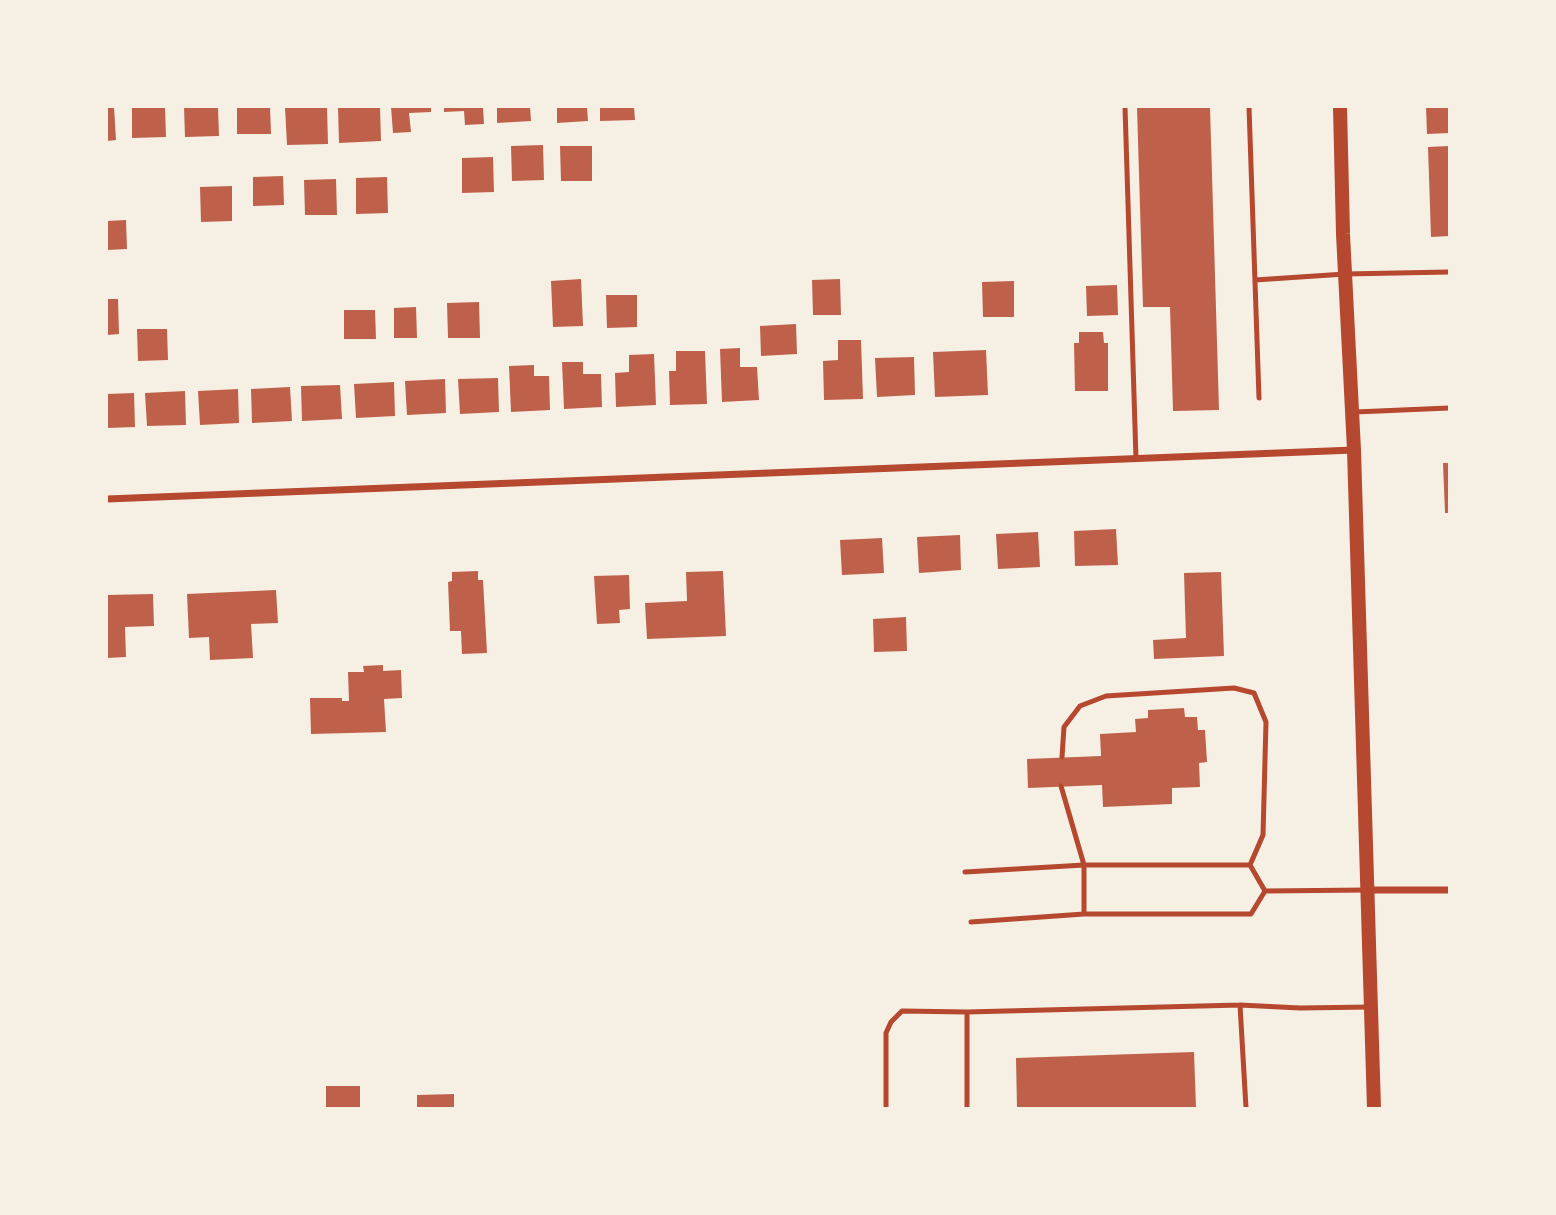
<!DOCTYPE html>
<html>
<head>
<meta charset="utf-8">
<style>
  body { margin:0 }
  #map { position:relative; width:1556px; height:1215px; overflow:hidden; background:#f6efe4; font-family:Raleway,sans-serif }
  canvas { display:block }
  .frame { position:absolute; inset:0; border:108px solid #f6efe4; pointer-events:none }
</style>
</head>
<body>
<div id="map">
<canvas width="1556" height="1215"></canvas>
<div class="frame"></div>
</div>
<script>
const c = document.querySelector('canvas').getContext('2d');
c.lineJoin = 'round';
function fillPath(path, color) { c.fillStyle = color; c.fill(path, 'evenodd'); }
function trace(path, color, width, dash) { c.strokeStyle = color; c.lineWidth = width; c.lineCap = dash ? 'butt' : 'round'; c.setLineDash(dash || []); c.stroke(path); }
fillPath(new Path2D(`
  M 107,107 L 114,107 L 116,140 L 107,141 Z
  M 132,107 L 165,107 L 166,137 L 132,138 Z
  M 184,107 L 218,107 L 219,136 L 185,137 Z
  M 237,107 L 270,107 L 271,134 L 237,134 Z
  M 285,107 L 327,107 L 328,144 L 287,145 Z
  M 338,107 L 380,107 L 381,141 L 339,143 Z
  M 391,107 L 431,107 L 431,112 L 409,113 L 411,132 L 393,133 Z
  M 444,107 L 483,107 L 484,124 L 465,125 L 464,111 L 444,112 Z
  M 497,107 L 530,107 L 531,121 L 497,123 Z
  M 557,107 L 587,107 L 588,121 L 557,123 Z
  M 600,107 L 634,107 L 635,120 L 600,121 Z
  M 1137,107 L 1210,107 L 1219,410 L 1173,411 L 1170,307 L 1143,307 Z
  M 1426,107 L 1449,107 L 1449,133 L 1427,134 Z
  M 543,145 L 544,180 L 512,181 L 511,146 Z
  M 560,146 L 592,146 L 592,181 L 561,181 Z
  M 1449,146 L 1449,236 L 1431,237 L 1428,147 Z
  M 493,157 L 494,192 L 462,193 L 462,158 Z
  M 283,176 L 284,205 L 253,206 L 253,177 Z
  M 387,177 L 388,213 L 356,214 L 356,178 Z
  M 336,179 L 337,215 L 305,215 L 304,180 Z
  M 232,186 L 232,221 L 201,222 L 200,187 Z
  M 126,220 L 127,249 L 107,250 L 107,221 Z
  M 581,279 L 583,326 L 553,327 L 551,281 Z
  M 840,279 L 841,315 L 813,315 L 812,280 Z
  M 1014,281 L 1014,317 L 983,317 L 982,282 Z
  M 1117,285 L 1118,315 L 1087,316 L 1086,286 Z
  M 606,295 L 637,295 L 637,327 L 607,328 Z
  M 107,299 L 118,299 L 119,334 L 107,335 Z
  M 479,302 L 480,338 L 448,338 L 447,303 Z
  M 416,307 L 417,338 L 394,338 L 394,308 Z
  M 344,310 L 375,310 L 376,339 L 344,339 Z
  M 796,324 L 797,354 L 761,356 L 760,326 Z
  M 137,329 L 167,329 L 168,360 L 138,361 Z
  M 1079,332 L 1103,332 L 1104,343 L 1108,343 L 1108,391 L 1075,391 L 1074,343 L 1079,343 Z
  M 838,340 L 861,340 L 863,399 L 824,400 L 823,361 L 838,360 Z
  M 740,348 L 740,367 L 757,367 L 759,400 L 722,402 L 720,349 Z
  M 986,350 L 988,395 L 935,397 L 933,352 Z
  M 676,351 L 705,351 L 707,404 L 670,405 L 669,371 L 676,371 Z
  M 654,354 L 656,405 L 616,407 L 615,373 L 629,372 L 629,355 Z
  M 914,357 L 915,395 L 877,397 L 875,358 Z
  M 562,362 L 583,362 L 583,374 L 601,374 L 602,407 L 564,409 Z
  M 534,365 L 534,376 L 549,376 L 550,410 L 511,412 L 509,366 Z
  M 498,378 L 499,412 L 460,414 L 458,379 Z
  M 445,379 L 446,413 L 407,415 L 405,381 Z
  M 394,382 L 395,416 L 356,418 L 354,384 Z
  M 340,385 L 342,419 L 302,421 L 301,386 Z
  M 290,387 L 292,421 L 252,423 L 251,389 Z
  M 238,389 L 239,423 L 200,425 L 198,391 Z
  M 185,391 L 186,425 L 147,426 L 145,393 Z
  M 134,393 L 135,427 L 107,428 L 107,394 Z
  M 1443,463 L 1449,463 L 1449,513 L 1445,513 Z
  M 1116,529 L 1118,565 L 1075,566 L 1074,531 Z
  M 1038,532 L 1040,567 L 998,569 L 996,534 Z
  M 960,535 L 961,570 L 919,573 L 917,537 Z
  M 882,538 L 884,573 L 842,575 L 840,540 Z
  M 478,571 L 478,580 L 483,580 L 487,653 L 462,654 L 461,631 L 450,631 L 448,582 L 452,581 L 452,572 Z
  M 723,571 L 726,636 L 647,639 L 645,603 L 687,601 L 686,572 Z
  M 1221,572 L 1224,656 L 1154,659 L 1153,640 L 1186,638 L 1184,573 Z
  M 629,575 L 630,609 L 619,610 L 620,623 L 597,624 L 594,576 Z
  M 276,590 L 278,623 L 251,624 L 253,658 L 210,660 L 209,637 L 189,638 L 187,594 Z
  M 153,594 L 154,626 L 125,627 L 126,657 L 107,658 L 107,595 Z
  M 906,617 L 907,651 L 874,652 L 873,619 Z
  M 383,665 L 383,671 L 401,670 L 402,698 L 384,699 L 386,732 L 311,734 L 310,698 L 342,698 L 342,701 L 349,701 L 348,672 L 364,672 L 363,666 Z
  M 1184,708 L 1185,717 L 1197,717 L 1198,730 L 1205,730 L 1207,762 L 1199,763 L 1200,787 L 1172,788 L 1172,804 L 1103,807 L 1102,785 L 1028,788 L 1027,759 L 1101,756 L 1100,734 L 1136,732 L 1135,719 L 1148,718 L 1148,710 Z
  M 1194,1052 L 1196,1108 L 1017,1108 L 1016,1058 Z
  M 326,1086 L 360,1086 L 360,1108 L 326,1108 Z
  M 454,1094 L 454,1108 L 417,1108 L 417,1095 Z`), '#bf614a');
trace(new Path2D(`
  M 1125,107 L 1136,459
  M 1249,107 L 1259,398
  M 1255,280 L 1345,274 L 1449,272
  M 1355,412 L 1449,408
  M 1062,757 L 1064,727 L 1080,706 L 1106,696 L 1234,688 L 1254,693 L 1266,722 L 1263,835 L 1250,865
  M 1061,786 L 1084,865 L 1084,914
  M 1250,865 L 1265,891 L 1367,890
  M 965,872 L 1084,865 L 1250,865
  M 971,922 L 1084,914 L 1251,914 L 1265,891
  M 886,1108 L 886,1033 L 891,1022 L 902,1011 L 967,1012
  M 967,1108 L 967,1012 L 1240,1005
  M 1246,1108 L 1240,1005 L 1300,1008 L 1371,1007`), '#b5482f', 5);
trace(new Path2D(`
  M 107,499 L 1354,450
  M 1367,890 L 1449,890`), '#b5482f', 7);
trace(new Path2D(`
  M 1340,107 L 1343,234 L 1354,450 L 1374,1108`), '#b5482f', 14);
</script>
</body>
</html>
